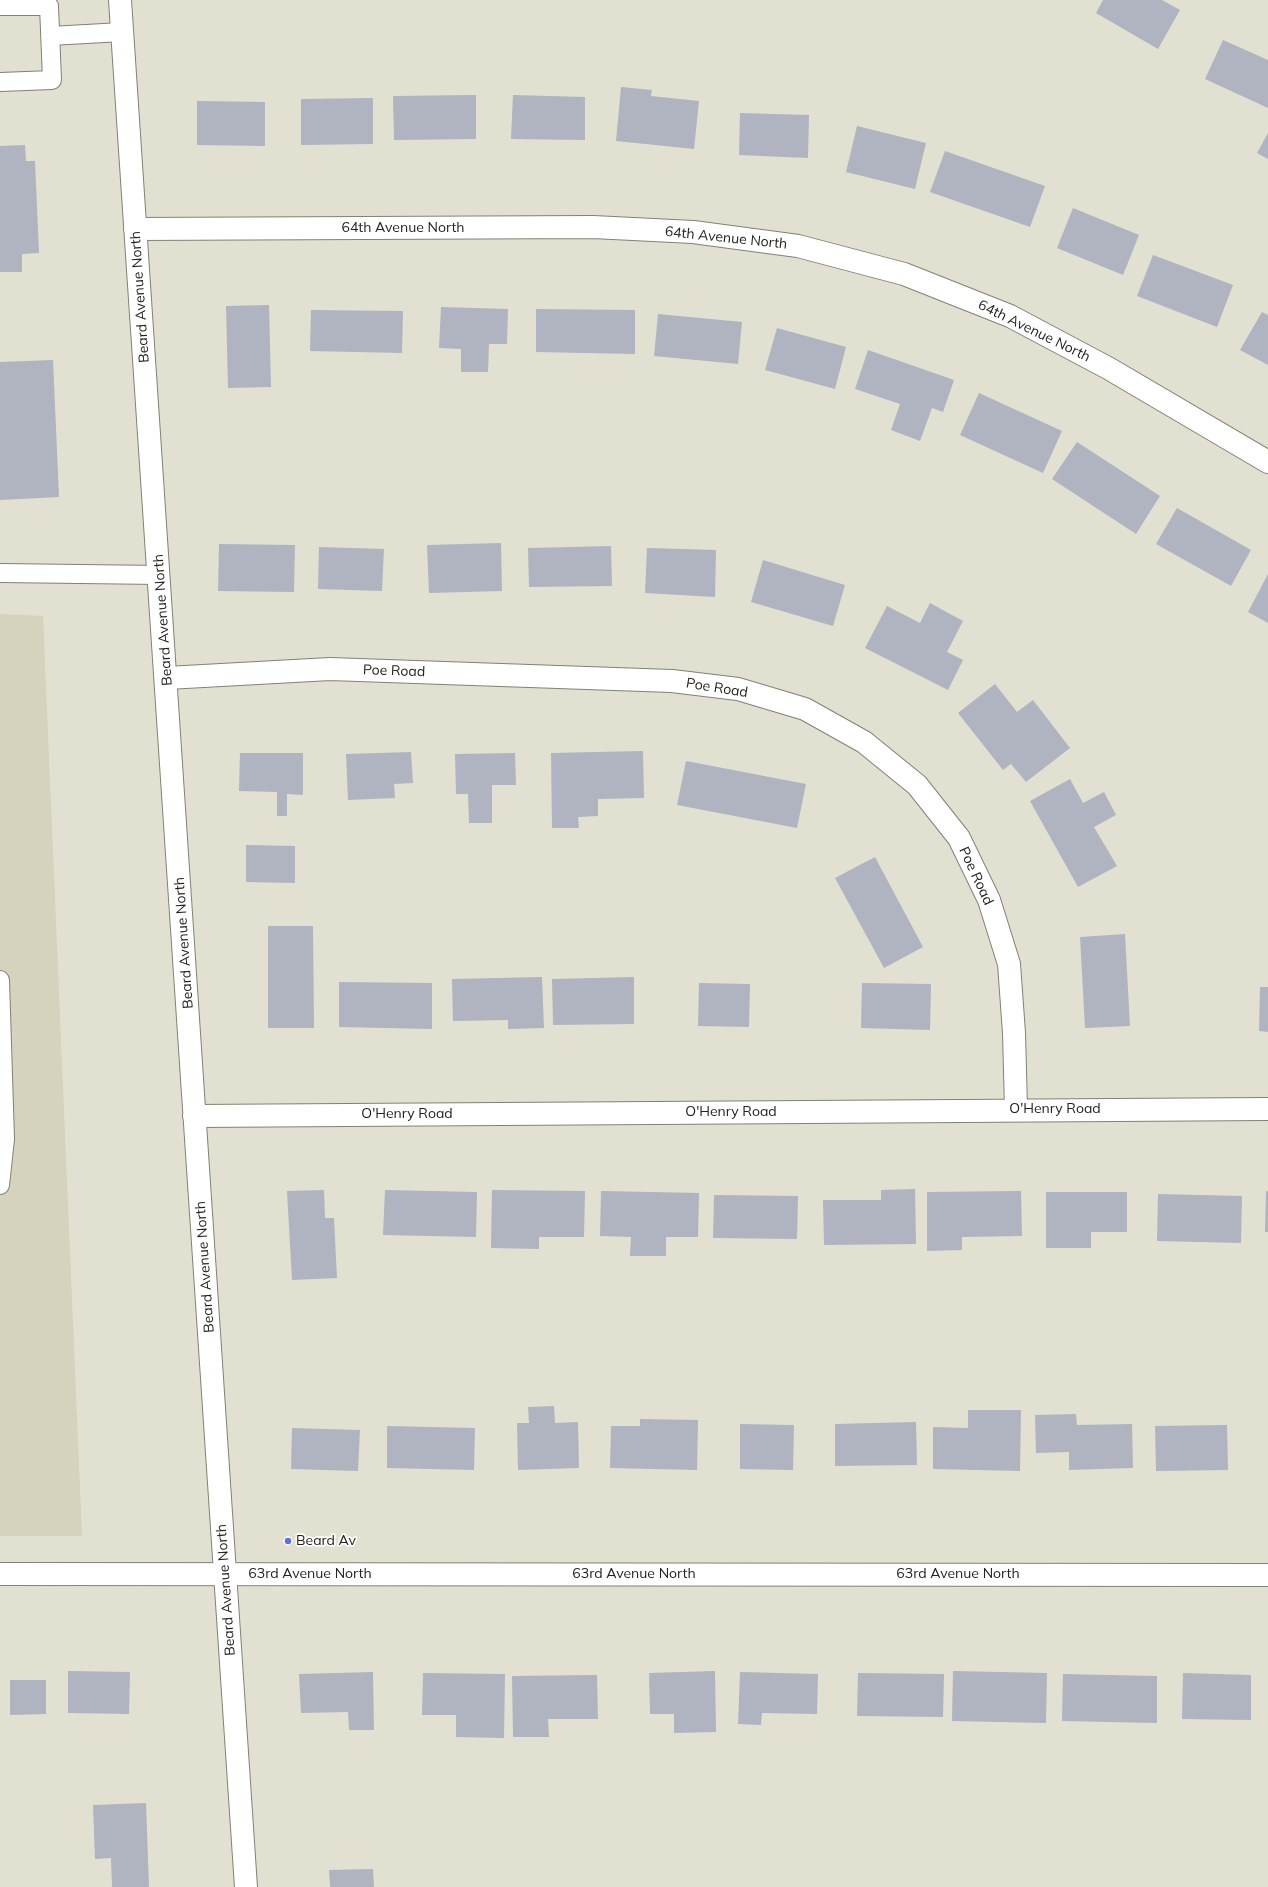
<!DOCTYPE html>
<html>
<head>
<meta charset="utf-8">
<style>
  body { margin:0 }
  canvas { display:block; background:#e1e0d1 }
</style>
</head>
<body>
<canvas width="1268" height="1887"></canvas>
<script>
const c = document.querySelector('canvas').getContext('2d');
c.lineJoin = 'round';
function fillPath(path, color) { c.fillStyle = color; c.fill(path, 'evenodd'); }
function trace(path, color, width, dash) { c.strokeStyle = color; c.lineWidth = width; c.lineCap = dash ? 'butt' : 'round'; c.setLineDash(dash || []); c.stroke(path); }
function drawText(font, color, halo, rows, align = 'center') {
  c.font = font + ' Mulish,sans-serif'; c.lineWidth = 3.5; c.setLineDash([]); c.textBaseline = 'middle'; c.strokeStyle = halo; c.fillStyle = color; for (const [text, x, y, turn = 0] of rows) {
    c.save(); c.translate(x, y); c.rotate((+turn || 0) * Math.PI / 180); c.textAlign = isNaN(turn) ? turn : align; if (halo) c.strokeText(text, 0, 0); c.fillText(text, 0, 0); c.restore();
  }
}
fillPath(new Path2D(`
  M 0,614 L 43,616 L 82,1536 L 0,1536 Z`), '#d5d2be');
fillPath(new Path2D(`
  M 1103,0 L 1162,0 L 1180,10 L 1158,49 L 1096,13 Z
  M 1223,40 L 1268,60 L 1268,108 L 1205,79 Z
  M 621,87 L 652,90 L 651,96 L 699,101 L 694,149 L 616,141 Z
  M 476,95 L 476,139 L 394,140 L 393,96 Z
  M 513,95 L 585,97 L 585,140 L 511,139 Z
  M 373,98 L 373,144 L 301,145 L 301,99 Z
  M 197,101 L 265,102 L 265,146 L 197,145 Z
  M 740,113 L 809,115 L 808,158 L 739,155 Z
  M 857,126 L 926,143 L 915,189 L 846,172 Z
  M 1268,133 L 1268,159 L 1257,153 Z
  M 25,145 L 26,161 L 35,161 L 39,253 L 22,254 L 22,272 L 0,272 L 0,146 Z
  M 945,151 L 1045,186 L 1030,227 L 930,192 Z
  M 1073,208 L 1139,235 L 1123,275 L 1057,248 Z
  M 1153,255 L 1233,285 L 1217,327 L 1137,296 Z
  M 269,305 L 271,387 L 228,388 L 226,306 Z
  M 441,307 L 508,309 L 507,344 L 489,344 L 488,372 L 461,372 L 461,349 L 439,348 Z
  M 536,309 L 635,310 L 635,354 L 536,352 Z
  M 311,310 L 403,311 L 402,353 L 310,351 Z
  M 1262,312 L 1268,315 L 1268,365 L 1240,350 Z
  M 658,314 L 742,322 L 738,364 L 654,356 Z
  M 777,328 L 846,347 L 835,389 L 765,370 Z
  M 868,350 L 954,380 L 943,412 L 932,408 L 920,441 L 891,430 L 900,404 L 855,389 Z
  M 53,360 L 59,497 L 0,500 L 0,362 Z
  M 979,393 L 1062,431 L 1043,473 L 960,435 Z
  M 1077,442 L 1160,496 L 1136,534 L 1052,479 Z
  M 1177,508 L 1251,550 L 1231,586 L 1156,544 Z
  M 501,543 L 502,591 L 429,593 L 427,545 Z
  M 219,544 L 295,545 L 294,592 L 218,591 Z
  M 611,546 L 612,586 L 529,587 L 528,548 Z
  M 319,547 L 384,549 L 382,591 L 318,589 Z
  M 647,548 L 716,550 L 715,597 L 645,593 Z
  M 763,560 L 845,585 L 833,626 L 751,602 Z
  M 1268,574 L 1268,623 L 1248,612 Z
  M 930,603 L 963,621 L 947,652 L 963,660 L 948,690 L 865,648 L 887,606 L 920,623 Z
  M 995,684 L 1017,712 L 1033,700 L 1070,748 L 1026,782 L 1011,764 L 1003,770 L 958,713 Z
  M 643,751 L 644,798 L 598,799 L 598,816 L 578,817 L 579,828 L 552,828 L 551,753 Z
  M 411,752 L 413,783 L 394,784 L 395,798 L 348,800 L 346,754 Z
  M 240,753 L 303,753 L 303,795 L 287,794 L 287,816 L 277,816 L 277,792 L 239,791 Z
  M 515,753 L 516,785 L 492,785 L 492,823 L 469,823 L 468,794 L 456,794 L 455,754 Z
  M 686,761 L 806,784 L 797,828 L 677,805 Z
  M 1070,779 L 1083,803 L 1104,792 L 1116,815 L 1094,827 L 1117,866 L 1078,887 L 1030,801 Z
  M 246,845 L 295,846 L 295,883 L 246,882 Z
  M 875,857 L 923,947 L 884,968 L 835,878 Z
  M 268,926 L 313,926 L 314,1028 L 268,1028 Z
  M 1125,934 L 1130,1026 L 1085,1028 L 1080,937 Z
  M 542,977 L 544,1028 L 508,1029 L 508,1020 L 453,1021 L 452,979 Z
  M 634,977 L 634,1024 L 553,1025 L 552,979 Z
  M 339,982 L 432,983 L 432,1029 L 339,1027 Z
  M 699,983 L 750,984 L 749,1027 L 698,1026 Z
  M 862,983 L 931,984 L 930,1030 L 861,1028 Z
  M 1260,987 L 1268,987 L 1268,1032 L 1259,1031 Z
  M 915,1189 L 916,1244 L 824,1245 L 823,1200 L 881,1200 L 881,1190 Z
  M 324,1190 L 325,1218 L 334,1218 L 337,1278 L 292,1280 L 287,1191 Z
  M 385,1190 L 477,1192 L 476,1237 L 383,1235 Z
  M 492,1190 L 585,1191 L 584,1237 L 539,1237 L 539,1249 L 491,1248 Z
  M 601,1191 L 699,1193 L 698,1237 L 666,1237 L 666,1256 L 630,1256 L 631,1237 L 600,1236 Z
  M 1021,1191 L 1022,1236 L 962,1237 L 962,1250 L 927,1251 L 927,1192 Z
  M 1266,1191 L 1268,1191 L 1268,1232 L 1265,1232 Z
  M 1046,1192 L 1127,1192 L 1127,1232 L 1091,1232 L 1091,1248 L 1046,1248 Z
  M 1158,1194 L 1242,1196 L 1241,1243 L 1157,1241 Z
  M 714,1195 L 798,1196 L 797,1239 L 713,1238 Z
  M 554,1406 L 555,1423 L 578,1422 L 579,1468 L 518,1470 L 517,1423 L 529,1423 L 528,1407 Z
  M 968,1410 L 1021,1410 L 1020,1471 L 933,1469 L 933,1427 L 968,1428 Z
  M 1076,1414 L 1077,1425 L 1132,1424 L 1133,1468 L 1069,1470 L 1069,1452 L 1036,1453 L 1035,1415 Z
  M 640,1419 L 698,1420 L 697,1470 L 610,1468 L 611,1426 L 640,1426 Z
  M 916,1422 L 917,1465 L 835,1466 L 835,1424 Z
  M 740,1424 L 794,1425 L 793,1470 L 740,1469 Z
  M 1227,1425 L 1228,1470 L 1156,1471 L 1155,1426 Z
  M 387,1426 L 475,1428 L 474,1470 L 387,1468 Z
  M 292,1428 L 360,1430 L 358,1471 L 291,1469 Z
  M 68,1671 L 130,1672 L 129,1714 L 68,1713 Z
  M 715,1671 L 716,1732 L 674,1733 L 674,1714 L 650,1714 L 649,1673 Z
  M 953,1671 L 1047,1673 L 1046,1723 L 952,1721 Z
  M 373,1672 L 374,1730 L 349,1730 L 348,1712 L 301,1713 L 299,1674 Z
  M 740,1672 L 818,1674 L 817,1714 L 762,1713 L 761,1725 L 738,1724 Z
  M 423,1673 L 505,1674 L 504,1738 L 456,1737 L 456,1715 L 422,1715 Z
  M 858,1673 L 944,1674 L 943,1717 L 857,1716 Z
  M 1183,1673 L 1251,1675 L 1251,1720 L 1182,1719 Z
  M 1063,1674 L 1157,1676 L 1157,1723 L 1062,1721 Z
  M 597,1675 L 598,1719 L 548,1719 L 549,1737 L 513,1737 L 512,1676 Z
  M 10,1680 L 46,1680 L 46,1714 L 10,1715 Z
  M 146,1803 L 149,1887 L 112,1887 L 111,1858 L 95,1859 L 93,1805 Z
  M 373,1869 L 374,1887 L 330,1887 L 329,1870 Z`), '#afb4c0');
const service = new Path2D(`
  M 0,6 L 49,6 L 52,80 L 0,82
  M 50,36 L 122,32
  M 0,573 L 160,575
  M 0,980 L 5,1139 L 0,1185`);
const minor = new Path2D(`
  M 120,0 L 246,1887
  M 135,229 L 593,227 L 693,232 L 798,246 L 904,274 L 1010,316 L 1108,368 L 1268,462
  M 167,678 L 330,669 L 672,681 L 738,689 L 805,709 L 864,742 L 917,785 L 959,838 L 989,900 L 1009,964 L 1014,1033 L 1016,1109
  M 194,1116 L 1268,1109`);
const tertiary = new Path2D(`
  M 0,1574 L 1268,1575`);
trace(service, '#838175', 20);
trace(minor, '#838175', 24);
trace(tertiary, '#838175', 24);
trace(service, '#fff', 18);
trace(minor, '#fff', 22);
trace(tertiary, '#fff', 22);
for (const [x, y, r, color] of [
  [288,1541,4,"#5574ea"]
]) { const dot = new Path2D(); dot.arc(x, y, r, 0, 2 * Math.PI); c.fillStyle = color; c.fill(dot); trace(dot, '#fff', 1.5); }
drawText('14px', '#23221d', '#fff', [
  ["64th Avenue North",403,228],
  ["64th Avenue North",726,238,6],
  ["Beard Avenue North",140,297,-94],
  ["64th Avenue North",1034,331,26],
  ["Beard Avenue North",163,620,-94],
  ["Poe Road",394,671,2],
  ["Poe Road",717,688,9],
  ["Poe Road",976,876,65],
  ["Beard Avenue North",184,943,-94],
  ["O'Henry Road",1055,1109],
  ["O'Henry Road",731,1112],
  ["O'Henry Road",407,1114],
  ["Beard Avenue North",205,1267,-94],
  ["63rd Avenue North",310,1574],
  ["63rd Avenue North",634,1574],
  ["63rd Avenue North",958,1574],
  ["Beard Avenue North",226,1590,-94]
]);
drawText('14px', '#23221d', '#fff', [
  ["Beard Av",296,1541]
], 'left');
</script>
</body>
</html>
